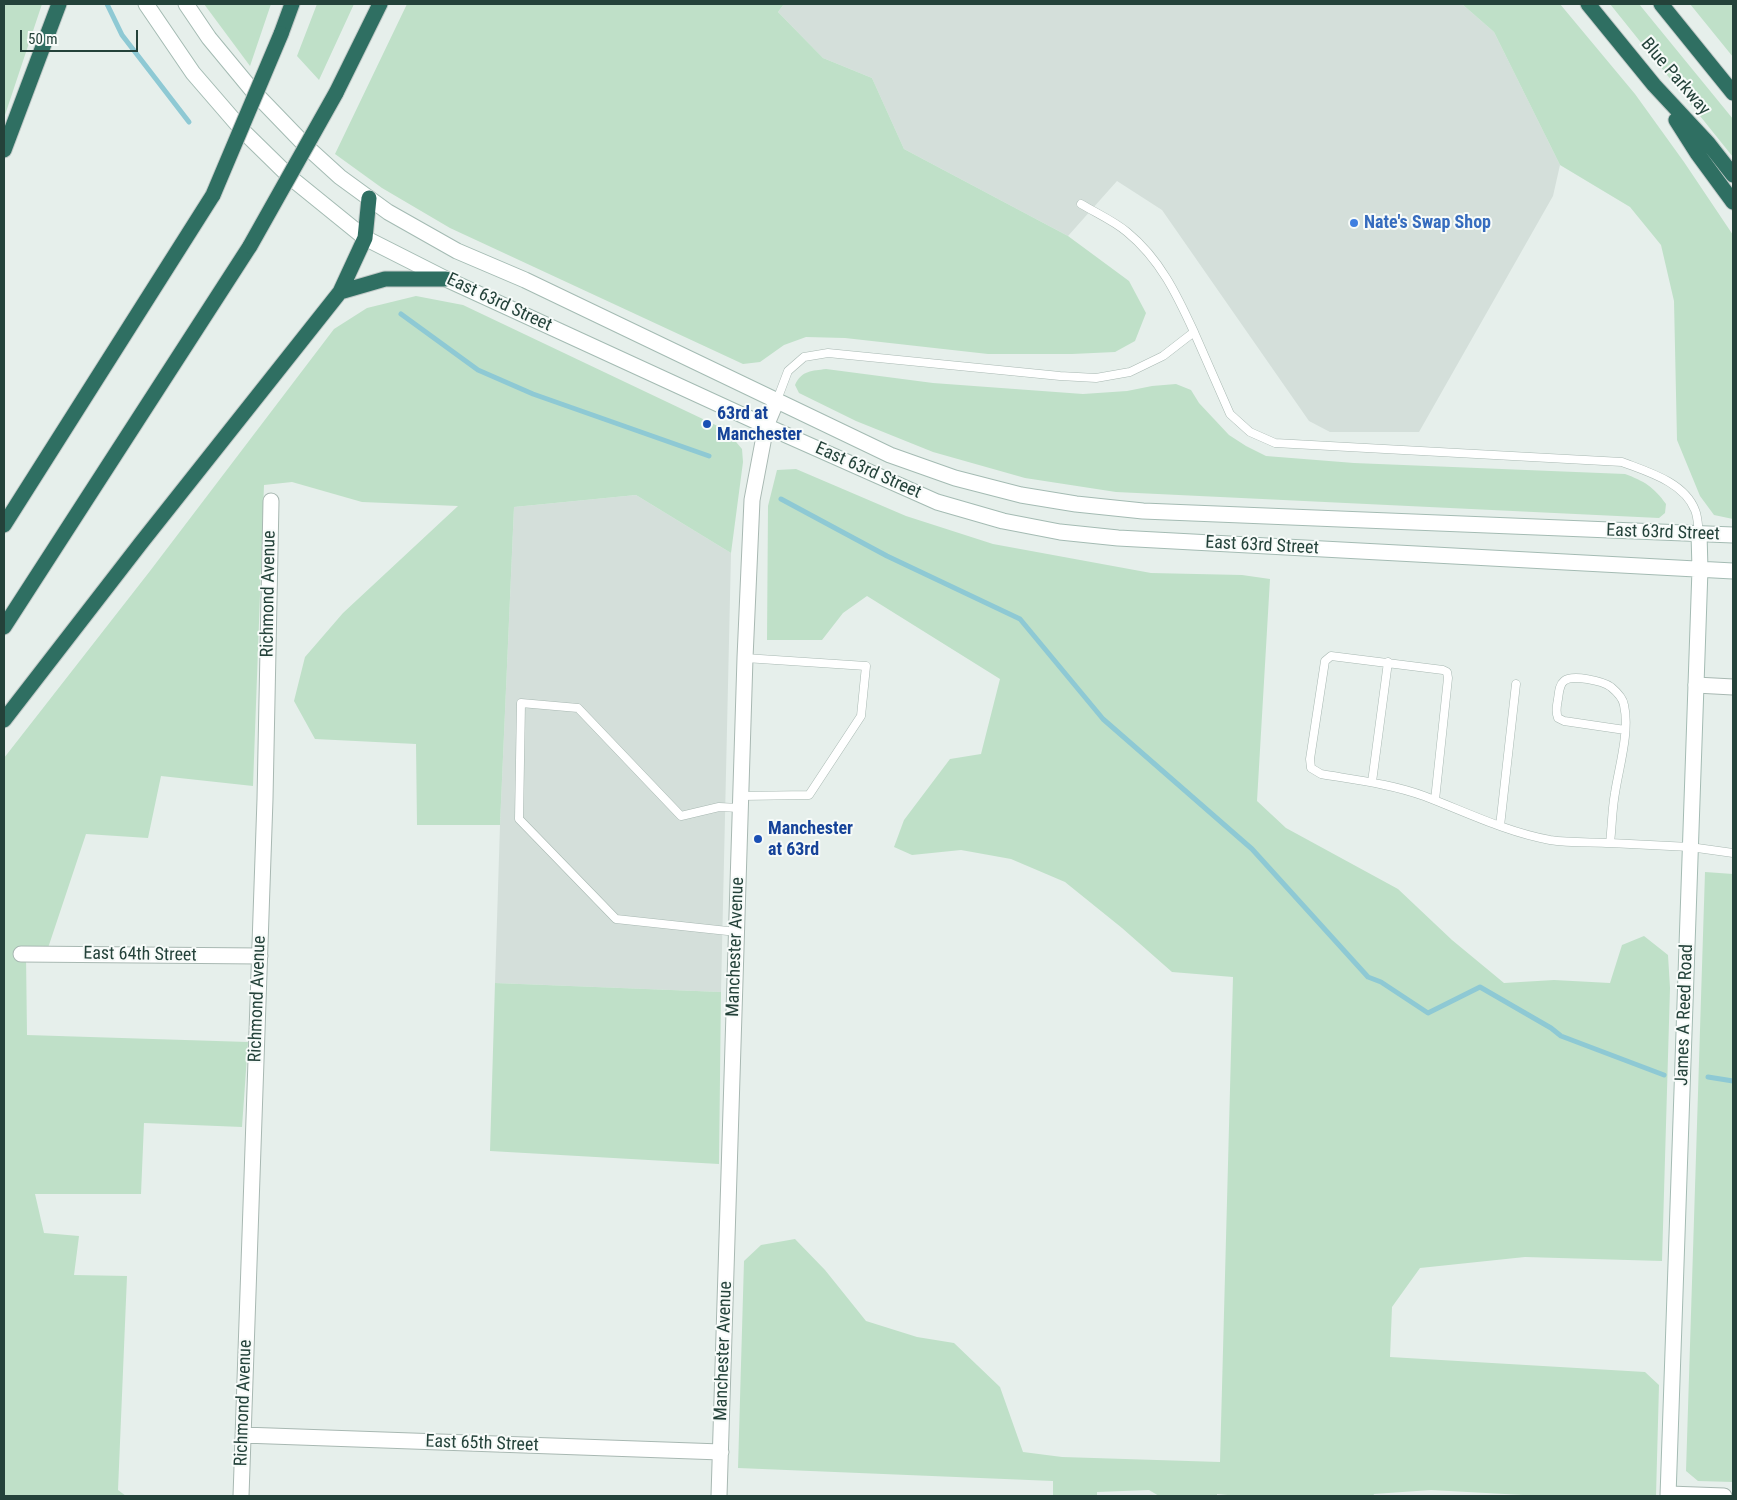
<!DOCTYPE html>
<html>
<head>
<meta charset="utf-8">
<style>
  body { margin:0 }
  #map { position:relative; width:1737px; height:1500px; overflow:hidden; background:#e6efeb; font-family:"Roboto Condensed",sans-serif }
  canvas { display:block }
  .frame { position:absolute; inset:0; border:5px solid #24423a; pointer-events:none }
  .scale { position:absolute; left:20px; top:30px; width:118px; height:22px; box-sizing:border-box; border:2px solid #24423a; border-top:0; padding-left:6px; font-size:15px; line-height:18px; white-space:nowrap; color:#24423a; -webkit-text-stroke:4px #f7fbf9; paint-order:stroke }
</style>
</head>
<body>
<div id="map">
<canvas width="1737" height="1500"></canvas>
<div class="frame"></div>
<div class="scale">50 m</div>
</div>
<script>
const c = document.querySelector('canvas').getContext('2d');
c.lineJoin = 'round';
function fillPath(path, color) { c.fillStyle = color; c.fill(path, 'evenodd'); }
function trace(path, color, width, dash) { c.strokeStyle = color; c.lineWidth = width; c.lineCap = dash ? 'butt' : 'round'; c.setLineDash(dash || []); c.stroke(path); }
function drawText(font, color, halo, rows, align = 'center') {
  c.font = font + ' "Roboto Condensed",sans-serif'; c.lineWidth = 4; c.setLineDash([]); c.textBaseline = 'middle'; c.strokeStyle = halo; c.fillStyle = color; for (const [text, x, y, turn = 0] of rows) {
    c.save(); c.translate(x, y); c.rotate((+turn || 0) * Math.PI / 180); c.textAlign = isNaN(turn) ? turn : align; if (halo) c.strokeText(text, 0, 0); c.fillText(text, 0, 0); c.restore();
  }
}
fillPath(new Path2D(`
  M 784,4 L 1462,4 L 1494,32 L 1560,165 L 1553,196 L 1419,432 L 1330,432 L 1309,421 L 1162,210 L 1117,181 L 1068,236 L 904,149 L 872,78 L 823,58 L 778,12 Z
  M 636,495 L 731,553 L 721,992 L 495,983 L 500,825 L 514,507 Z`), '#d4dfda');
fillPath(new Path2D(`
  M 4,4 L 42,4 L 4,118 Z
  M 204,4 L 271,4 L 250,66 Z
  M 317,4 L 354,4 L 319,80 L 297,56 Z
  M 407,4 L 784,4 L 778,12 L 823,58 L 872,78 L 904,149 L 1068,236 L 1129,281 L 1146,313 L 1135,341 L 1115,352 L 1072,354 L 988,354 L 845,338 L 806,337 L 784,345 L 760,362 L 743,364 L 450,228 L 382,188 L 335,154 Z
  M 1462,4 L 1560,4 L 1635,94 L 1684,162 L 1733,235 L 1733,519 L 1714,515 L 1700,496 L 1677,440 L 1674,301 L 1661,245 L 1630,207 L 1560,165 L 1494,32 Z
  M 1610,4 L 1639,4 L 1733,119 L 1733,157 Z
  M 1690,4 L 1733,4 L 1733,57 Z
  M 416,296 L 463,305 L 726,430 L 742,449 L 743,462 L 731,553 L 636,495 L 514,507 L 500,825 L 417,825 L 416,744 L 315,739 L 294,701 L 305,657 L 343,613 L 458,506 L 362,502 L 292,482 L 264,485 L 253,786 L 161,776 L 148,838 L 86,834 L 46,954 L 26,954 L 27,1035 L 248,1042 L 242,1127 L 144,1123 L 141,1194 L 35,1194 L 44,1233 L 79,1236 L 74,1275 L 127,1276 L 118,1490 L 126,1496 L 4,1496 L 4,758 L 150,571 L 334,329 L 367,308 Z
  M 826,369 L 933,383 L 1083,394 L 1127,391 L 1152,386 L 1176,384 L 1191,390 L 1199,403 L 1229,435 L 1246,446 L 1266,456 L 1354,463 L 1625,474 C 1644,481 1654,487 1666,504 L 1665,513 L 1659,518 L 1116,492 L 1025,478 L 933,452 L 856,421 L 799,393 L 795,385 C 802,370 812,371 826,369 Z
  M 796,469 L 906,516 L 993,544 L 1151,573 L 1242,575 L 1270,579 L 1257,801 L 1286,828 L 1398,889 L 1452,940 L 1504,983 L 1554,980 L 1610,983 L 1622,945 L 1644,936 L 1668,955 L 1670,988 L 1662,1261 L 1525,1257 L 1420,1268 L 1392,1307 L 1390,1357 L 1645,1372 L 1659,1385 L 1656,1496 L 1541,1496 L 1431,1490 L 1374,1494 L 1373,1496 L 1238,1496 L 1217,1494 L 1217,1496 L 1159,1496 L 1149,1490 L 1097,1492 L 1097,1496 L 1053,1496 L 1053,1481 L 738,1468 L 744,1261 L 761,1245 L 795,1239 L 825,1270 L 866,1321 L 917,1337 L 954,1343 L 1000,1387 L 1023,1452 L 1062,1457 L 1220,1462 L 1233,977 L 1172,972 L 1122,928 L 1065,882 L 1011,859 L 961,850 L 912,855 L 894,847 L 904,820 L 950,759 L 981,754 L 1000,679 L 867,596 L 843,613 L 822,640 L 767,640 L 768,506 L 777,470 Z
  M 1705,872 L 1733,874 L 1733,1482 L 1698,1481 L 1686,1471 Z
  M 495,983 L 721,992 L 719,1164 L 490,1151 Z`), '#bfe0c8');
trace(new Path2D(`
  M 107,4 L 122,35 L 189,122
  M 401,314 L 478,370 L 533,394 L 709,456
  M 781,499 L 887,556 L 1020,619 L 1103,719 L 1252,849 L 1368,977 L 1381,982 L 1428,1013 L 1480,987 L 1551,1028 L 1561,1036 L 1664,1075
  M 1708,1077 L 1733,1081`), '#8ec9d4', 5);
const lane = new Path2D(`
  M 1081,204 C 1096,213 1114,221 1127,232 C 1160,259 1177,295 1194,332
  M 777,400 L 788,371 L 804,357 L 828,353 L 1060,376 L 1096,378 L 1130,372 L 1163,356 L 1194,332 L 1230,414 L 1250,432 L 1275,443 L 1622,462 C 1648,472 1684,482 1695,510 C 1698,517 1698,527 1699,534
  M 1625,730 L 1564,721 L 1558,718 C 1555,711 1557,706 1558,699 C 1559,693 1559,685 1564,681 C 1572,674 1603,681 1611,687 C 1617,692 1623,698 1624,705 C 1630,731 1619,767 1615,793 C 1612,809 1612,826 1610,843 L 1690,847 L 1733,853
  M 1372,782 L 1388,662
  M 741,796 L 809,795 L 861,716 L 866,666 L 745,658
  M 1435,800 L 1448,678 L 1447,672 L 1443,670 L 1331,656 L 1325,661 L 1310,759 L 1311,768 L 1321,774 C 1356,780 1391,784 1424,796 C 1466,812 1506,832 1550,840 C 1569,843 1591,842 1610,843
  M 1500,826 L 1516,684
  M 737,932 L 616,919 L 519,819 L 521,703 L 578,708 L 681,816 L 719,807 L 740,808`);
const street = new Path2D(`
  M 1696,685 L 1733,687
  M 21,954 L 260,956
  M 243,1435 L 721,1452
  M 1669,1494 L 1724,1496
  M 241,1496 L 265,799 L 271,501
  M 719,1496 L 745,658 L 752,500 L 766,426 L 777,400`);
const secondary = new Path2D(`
  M 146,4 L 193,73 L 244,132 L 291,178 L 365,238 L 446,279 L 766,426 L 937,502 L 1003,521 L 1060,532 L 1118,538 L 1733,571
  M 186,4 L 209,38 L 252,90 L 307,147 L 340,177 L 388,212 L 457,251 L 525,280 L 890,455 L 955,478 L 1021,495 L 1076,504 L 1143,511 L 1733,535
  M 1668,1496 L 1700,569 L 1699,534`);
const highway = new Path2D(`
  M 1588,4 L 1654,85 L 1708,143 L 1733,175
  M 1661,4 L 1733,93
  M 281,34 L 292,4
  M 336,93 L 380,4
  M 1676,120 L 1697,153 L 1733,202
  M 4,150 L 59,4
  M 340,292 L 385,279 L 446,279
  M 4,525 L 213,195
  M 4,627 L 250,246
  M 4,720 L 141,543 L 340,292 L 365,238 L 369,198`);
trace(lane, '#a8b8b2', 9);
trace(street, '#a8b8b2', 17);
trace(secondary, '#a4bbb3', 17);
trace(highway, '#c2cac8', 17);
trace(lane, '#fff', 8);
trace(street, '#fff', 15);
trace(secondary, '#fff', 15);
trace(highway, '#2f6f62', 15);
const highwayBridge = new Path2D(`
  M 213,195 L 281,34
  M 250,246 L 336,93`);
trace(highwayBridge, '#c2cac8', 17, []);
trace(highwayBridge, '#2f6f62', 15);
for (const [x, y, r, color] of [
  [1354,223,5,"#3f7fe0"],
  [707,424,5,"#1a4fb4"],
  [758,839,5,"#1a4fb4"]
]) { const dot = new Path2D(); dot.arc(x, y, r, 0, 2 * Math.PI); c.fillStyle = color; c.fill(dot); trace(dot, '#f7fbf9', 2); }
drawText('18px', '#24423a', '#f7fbf9', [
  ["Blue Parkway",1675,77,49],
  ["East 63rd Street",499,303,25],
  ["East 63rd Street",868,471,24],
  ["East 63rd Street",1663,533,2],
  ["East 63rd Street",1262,546,3],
  ["Richmond Avenue",269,594,-89],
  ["Manchester Avenue",736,947,-88],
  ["East 64th Street",140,955,1],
  ["Richmond Avenue",258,999,-88],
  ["James A Reed Road",1685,1015,-88],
  ["Manchester Avenue",724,1351,-88],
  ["Richmond Avenue",244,1403,-88],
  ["East 65th Street",482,1444,2]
]);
drawText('bold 18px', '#366cbe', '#f7fbf9', [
  ["Nate's Swap Shop",1364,223]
], 'left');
drawText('bold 18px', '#164399', '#f7fbf9', [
  ["63rd at",717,414],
  ["Manchester",717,435],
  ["Manchester",768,829],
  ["at 63rd",768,850]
], 'left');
</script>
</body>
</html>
